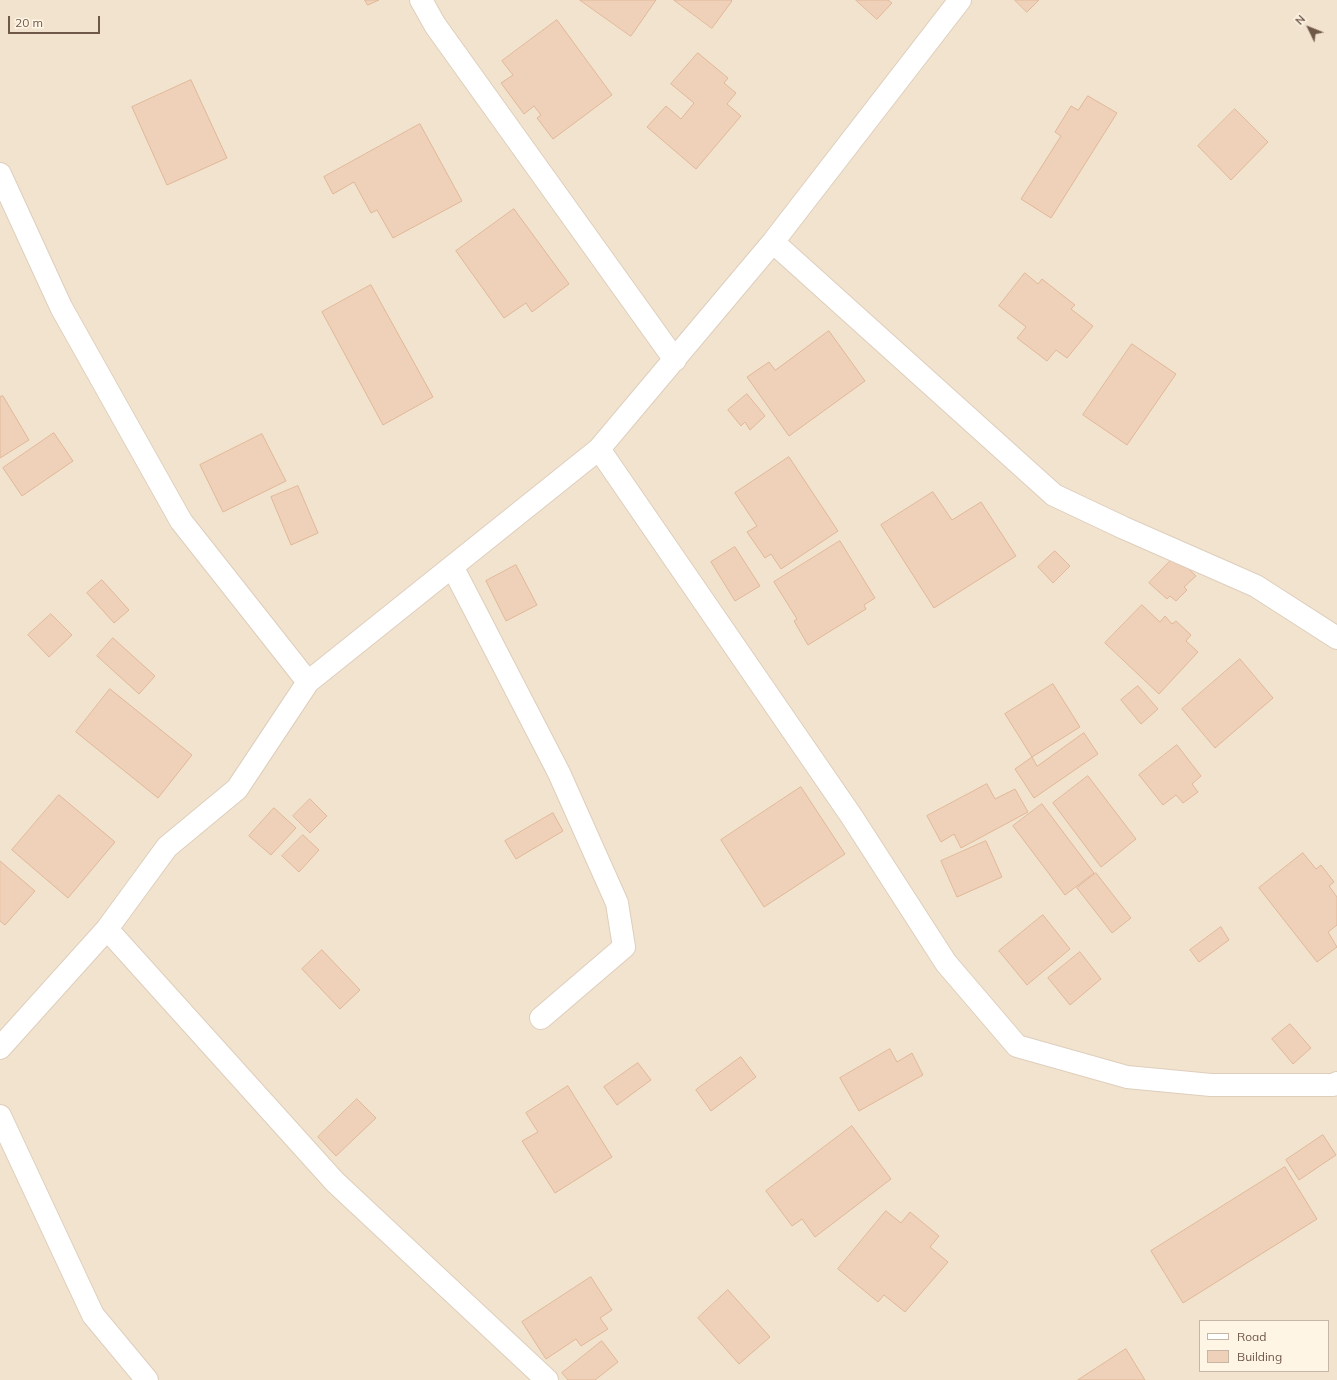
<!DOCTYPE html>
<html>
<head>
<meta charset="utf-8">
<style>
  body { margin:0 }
  #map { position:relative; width:1337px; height:1380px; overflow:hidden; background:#fbf1df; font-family:Mulish,sans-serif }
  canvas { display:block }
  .legend { position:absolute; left:1199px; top:1320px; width:130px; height:52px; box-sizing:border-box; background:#fef5e5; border:1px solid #c5b6a6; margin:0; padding:5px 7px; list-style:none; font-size:12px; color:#705848 }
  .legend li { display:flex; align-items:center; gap:8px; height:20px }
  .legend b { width:20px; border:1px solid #c5b6a6 }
  .north { position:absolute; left:1289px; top:8px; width:40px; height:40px; -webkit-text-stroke:3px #fef5e5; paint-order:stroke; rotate:313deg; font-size:11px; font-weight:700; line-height:16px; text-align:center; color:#705848 }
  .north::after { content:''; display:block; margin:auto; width:14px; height:18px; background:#705848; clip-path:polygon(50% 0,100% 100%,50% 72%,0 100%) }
  .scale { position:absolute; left:8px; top:16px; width:92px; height:18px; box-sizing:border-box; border:2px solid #705848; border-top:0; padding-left:5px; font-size:12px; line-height:14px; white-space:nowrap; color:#705848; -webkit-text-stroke:3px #fef5e5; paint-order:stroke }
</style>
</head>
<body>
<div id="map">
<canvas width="1337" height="1380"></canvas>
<ul class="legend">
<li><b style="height:5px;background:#fff"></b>Road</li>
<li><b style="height:11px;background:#efd0b8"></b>Building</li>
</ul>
<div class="north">N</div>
<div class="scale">20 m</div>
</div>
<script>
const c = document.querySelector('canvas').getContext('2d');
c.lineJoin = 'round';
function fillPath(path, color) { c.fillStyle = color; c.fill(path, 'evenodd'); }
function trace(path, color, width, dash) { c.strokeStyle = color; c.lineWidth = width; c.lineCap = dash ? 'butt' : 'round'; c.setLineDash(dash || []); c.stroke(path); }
fillPath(new Path2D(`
  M 0,0 L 1337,0 L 1337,1380 L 0,1380 ZM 1200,1321 L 1328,1321 L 1328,1371 L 1200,1371 Z`), '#f2e3ce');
const building = new Path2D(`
  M 365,0 L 379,0 L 368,5 Z
  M 580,0 L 656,0 L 631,36 Z
  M 674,0 L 731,0 L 732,1 L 712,28 Z
  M 856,0 L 888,0 L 892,3 L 877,19 Z
  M 1015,0 L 1039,0 L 1027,12 Z
  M 557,20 L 612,95 L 553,139 L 537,118 L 541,115 L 534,106 L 524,114 L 501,83 L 513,75 L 502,61 Z
  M 698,53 L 728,78 L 724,83 L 736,93 L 727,104 L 741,116 L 696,169 L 647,127 L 666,106 L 681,119 L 694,103 L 671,84 Z
  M 191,80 L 227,158 L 167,185 L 132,107 Z
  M 1088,96 L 1117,113 L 1051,218 L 1021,199 L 1061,136 L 1055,132 L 1071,106 L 1078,110 Z
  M 1235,109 L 1268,142 L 1231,180 L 1198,146 Z
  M 420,124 L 462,201 L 393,238 L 377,210 L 371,213 L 354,182 L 333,194 L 324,177 Z
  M 514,209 L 569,284 L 532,312 L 526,303 L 504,318 L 456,251 Z
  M 1025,273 L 1038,284 L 1042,279 L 1075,305 L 1071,309 L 1093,326 L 1067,358 L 1056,350 L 1047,361 L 1017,338 L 1026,327 L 999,306 Z
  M 371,285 L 433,397 L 383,425 L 322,312 Z
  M 829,331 L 865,381 L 789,436 L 747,377 L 769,362 L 775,370 Z
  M 1132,344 L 1176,374 L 1127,445 L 1083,415 Z
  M 747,394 L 765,416 L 750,430 L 745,422 L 741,426 L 728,410 Z
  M 3,396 L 29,440 L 0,458 L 0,397 Z
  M 54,433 L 73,461 L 22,496 L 3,468 Z
  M 262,434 L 286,481 L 223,512 L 200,465 Z
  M 789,457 L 838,531 L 781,569 L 771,554 L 765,558 L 747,532 L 757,526 L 735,493 Z
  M 298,486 L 318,533 L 291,545 L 271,497 Z
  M 933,492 L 952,520 L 981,502 L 1016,556 L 934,608 L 881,525 Z
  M 840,541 L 875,598 L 864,605 L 866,609 L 808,645 L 794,621 L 797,619 L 774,582 Z
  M 735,547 L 760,586 L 735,601 L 711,562 Z
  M 1055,551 L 1070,566 L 1053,583 L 1038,567 Z
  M 1173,558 L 1177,558 L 1196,576 L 1184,587 L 1187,590 L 1176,601 L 1170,596 L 1167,599 L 1149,583 Z
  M 516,565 L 537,605 L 506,621 L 486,581 Z
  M 102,580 L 129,610 L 114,623 L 87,593 Z
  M 1142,605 L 1160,622 L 1165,616 L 1172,624 L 1176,621 L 1191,635 L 1186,641 L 1198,652 L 1159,694 L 1105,643 Z
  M 51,614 L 72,635 L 49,657 L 28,635 Z
  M 113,638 L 155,676 L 139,694 L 97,656 Z
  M 1240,659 L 1273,698 L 1215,748 L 1182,709 Z
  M 1053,684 L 1080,727 L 1032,757 L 1005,714 Z
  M 1138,686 L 1158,709 L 1141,724 L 1121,700 Z
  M 110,689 L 192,755 L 158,798 L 76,732 Z
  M 1084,733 L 1098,754 L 1034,798 L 1015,769 L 1032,757 L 1037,766 Z
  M 1177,745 L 1201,776 L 1192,784 L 1198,792 L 1183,803 L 1176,795 L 1163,805 L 1139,775 Z
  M 1088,776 L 1136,839 L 1101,867 L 1053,803 Z
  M 987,784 L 995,799 L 1015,789 L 1028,812 L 961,848 L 954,834 L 941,842 L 927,816 Z
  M 801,787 L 845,854 L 764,907 L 721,840 Z
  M 59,795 L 115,842 L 68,898 L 12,850 Z
  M 310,799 L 327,816 L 310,833 L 293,816 Z
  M 1042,804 L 1094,873 L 1065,895 L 1013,826 Z
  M 274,808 L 296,828 L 271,855 L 249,836 Z
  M 553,813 L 563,831 L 516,859 L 505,841 Z
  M 303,835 L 319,850 L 299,872 L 282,856 Z
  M 986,841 L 1002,877 L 957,897 L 941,861 Z
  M 1303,853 L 1316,869 L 1321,865 L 1334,882 L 1329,886 L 1337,897 L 1337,925 L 1328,932 L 1337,947 L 1317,962 L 1259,888 Z
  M 0,861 L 35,891 L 5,925 L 0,921 Z
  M 1096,873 L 1131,918 L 1112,933 L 1077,888 Z
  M 1043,915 L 1070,949 L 1027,985 L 999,951 Z
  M 1221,927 L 1229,940 L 1199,962 L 1190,950 Z
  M 322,950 L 360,990 L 340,1009 L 302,969 Z
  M 1080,952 L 1101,979 L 1070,1005 L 1048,978 Z
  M 1290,1024 L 1311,1048 L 1293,1064 L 1272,1039 Z
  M 890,1049 L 897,1062 L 912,1053 L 923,1075 L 859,1111 L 840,1078 Z
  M 741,1057 L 756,1077 L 711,1111 L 696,1090 Z
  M 638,1063 L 651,1080 L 617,1105 L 604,1087 Z
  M 568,1086 L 612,1157 L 555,1193 L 522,1141 L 538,1132 L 526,1113 Z
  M 357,1099 L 376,1118 L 336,1156 L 318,1137 Z
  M 852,1126 L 891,1179 L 815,1237 L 802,1219 L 792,1226 L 766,1191 Z
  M 1323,1135 L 1336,1155 L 1299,1180 L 1286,1160 Z
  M 1285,1167 L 1317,1219 L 1183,1303 L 1151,1251 Z
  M 886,1211 L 901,1223 L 910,1212 L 939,1236 L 930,1247 L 948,1262 L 905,1312 L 884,1295 L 878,1302 L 838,1269 Z
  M 591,1277 L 612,1310 L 600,1318 L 608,1329 L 581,1346 L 576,1339 L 546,1359 L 522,1322 Z
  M 728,1290 L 770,1337 L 739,1364 L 698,1318 Z
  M 602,1341 L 618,1362 L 595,1380 L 568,1380 L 562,1373 Z
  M 1126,1349 L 1145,1380 L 1078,1380 Z`);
fillPath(building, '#efd0b8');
trace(building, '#e1b899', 1);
const street = new Path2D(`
  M 421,0 L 435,25 L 675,360
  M 0,174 L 61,307 L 181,521 L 308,682
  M 773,242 L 1054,495 L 1124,528 L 1256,586 L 1337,638
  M 599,449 L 852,817 L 946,963 L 1017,1046 L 1127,1077 L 1211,1085 L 1333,1085 L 1337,1083
  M 453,568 L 559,773 L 617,903 L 624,947 L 541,1018
  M 107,929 L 335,1182 L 547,1380
  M 0,1048 L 107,929 L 167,847 L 237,789 L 308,682 L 599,449 L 773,242 L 960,0
  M 0,1116 L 93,1315 L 147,1380`);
trace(street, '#decebc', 24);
trace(street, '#fff', 22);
</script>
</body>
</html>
